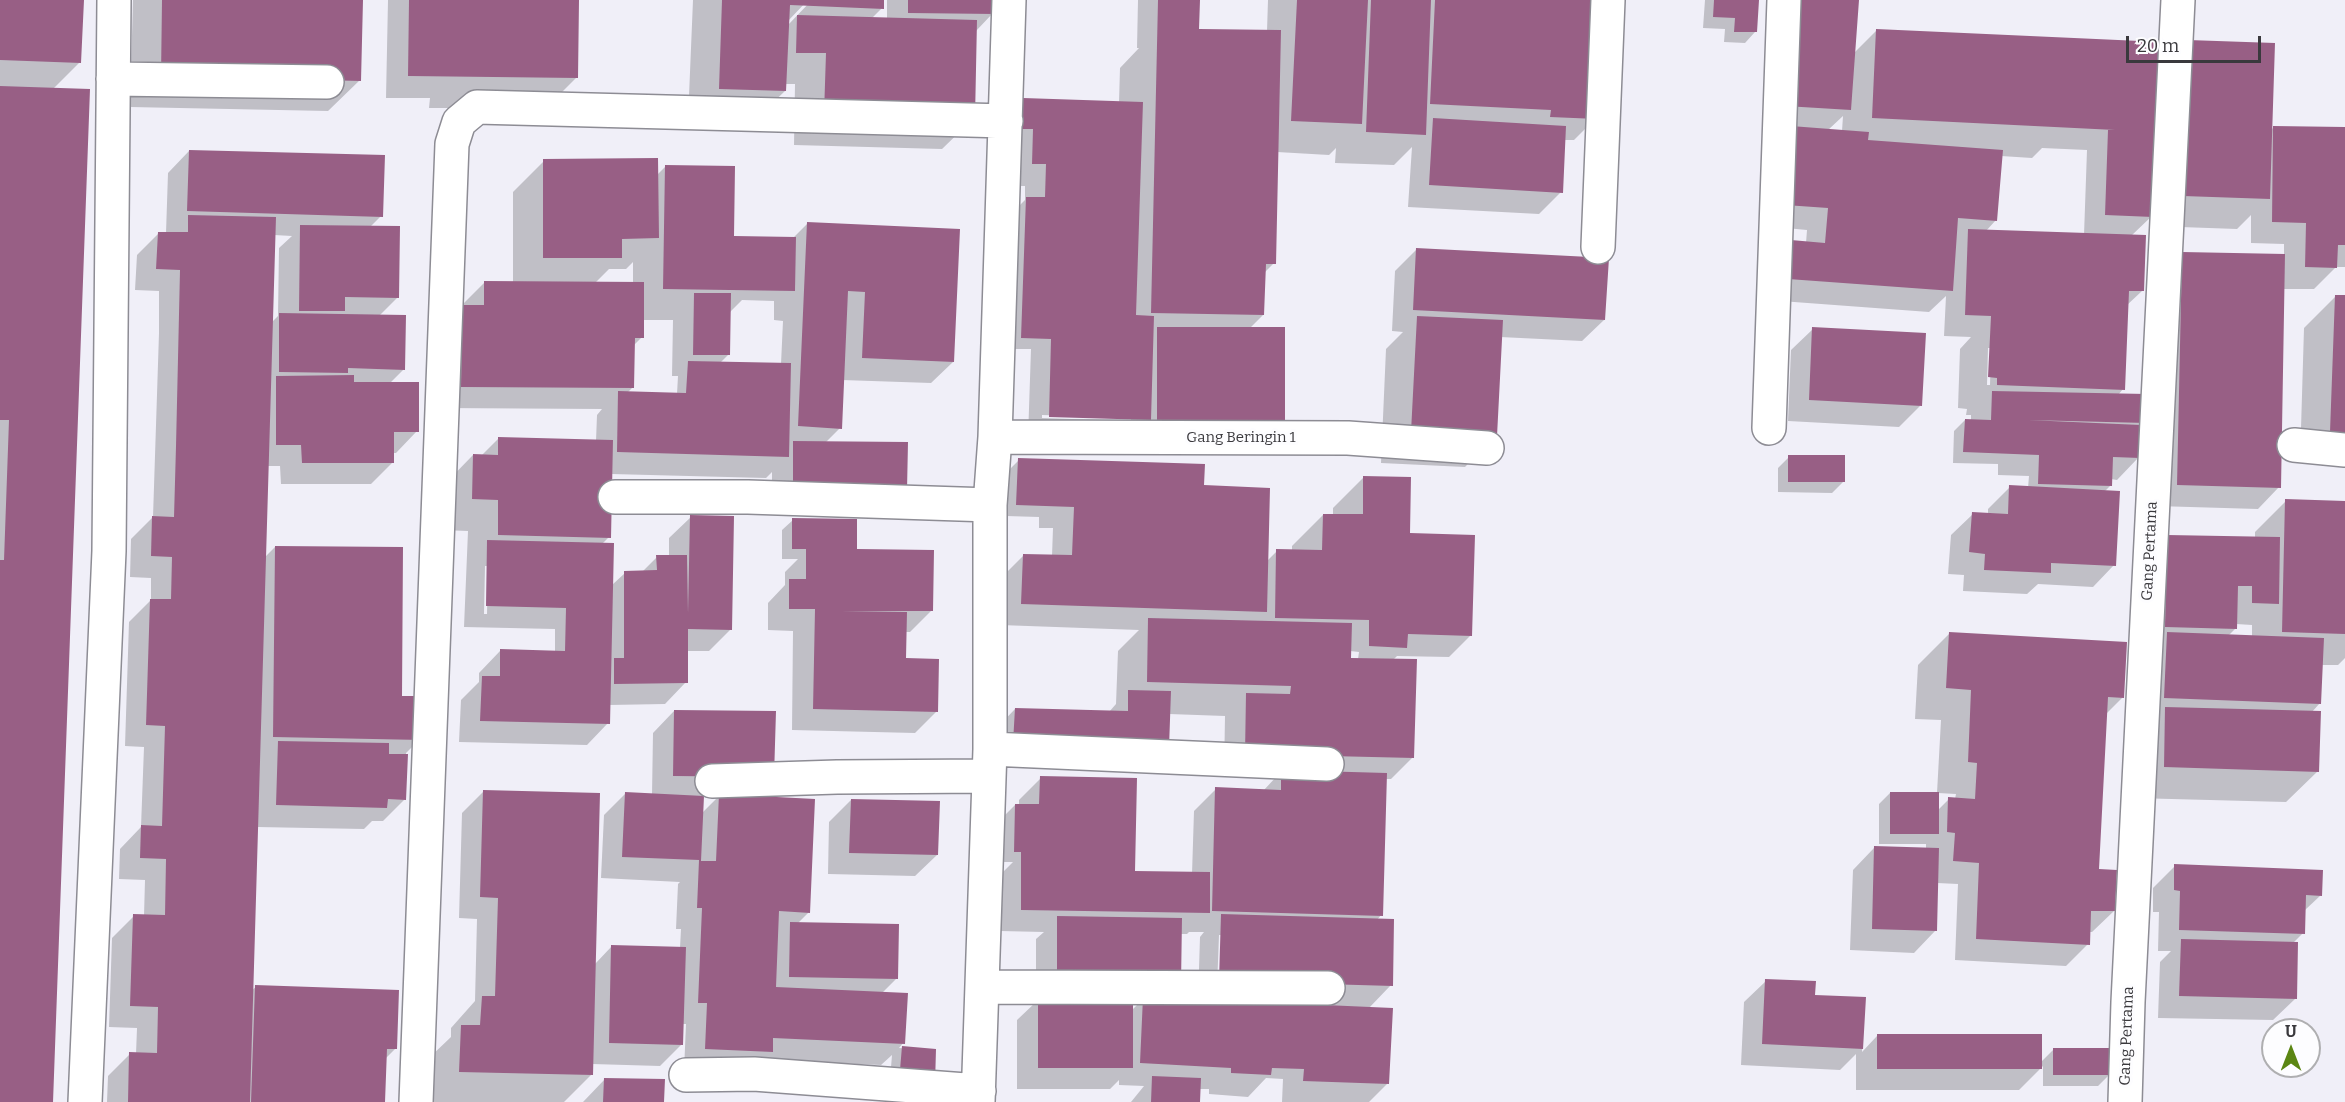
<!DOCTYPE html>
<html>
<head>
<meta charset="utf-8">
<style>
  body { margin:0 }
  #map { position:relative; width:2345px; height:1102px; overflow:hidden; background:#f0eff8; font-family:Bitter,serif }
  canvas { display:block }
  .north { position:absolute; left:2261px; top:1018px; width:60px; height:60px; box-sizing:border-box; background:#fdfdff; border:2px solid #afafb1; border-radius:50%; rotate:0deg; font-size:16px; font-weight:700; line-height:24px; text-align:center; color:#3a393d }
  .north::after { content:''; display:block; margin:auto; width:21px; height:27px; background:#5b8613; clip-path:polygon(50% 0,100% 100%,50% 72%,0 100%) }
  .scale { position:absolute; left:2126px; top:36px; width:135px; height:27px; box-sizing:border-box; border:3px solid #3a393d; border-top:0; padding-left:8px; font-size:18px; line-height:21px; white-space:nowrap; color:#3a393d; -webkit-text-stroke:4px #fdfdff; paint-order:stroke }
</style>
</head>
<body>
<div id="map">
<canvas width="2345" height="1102"></canvas>
<div class="north">U</div>
<div class="scale">20 m</div>
</div>
<script>
const c = document.querySelector('canvas').getContext('2d');
c.lineJoin = 'round';
function fillPath(path, color) { c.fillStyle = color; c.fill(path, 'evenodd'); }
function trace(path, color, width, dash) { c.strokeStyle = color; c.lineWidth = width; c.lineCap = dash ? 'butt' : 'round'; c.setLineDash(dash || []); c.stroke(path); }
function drawText(font, color, halo, rows, align = 'center') {
  c.font = font + ' Bitter,serif'; c.lineWidth = 6; c.setLineDash([]); c.textBaseline = 'middle'; c.strokeStyle = halo; c.fillStyle = color; for (const [text, x, y, turn = 0] of rows) {
    c.save(); c.translate(x, y); c.rotate((+turn || 0) * Math.PI / 180); c.textAlign = isNaN(turn) ? turn : align; if (halo) c.strokeText(text, 0, 0); c.fillText(text, 0, 0); c.restore();
  }
}
fillPath(new Path2D(`
  M 0,0 L 82,0 L 80,62 L 53,89 L 51,1102 L 0,1102 Z
  M 133,0 L 361,0 L 360,80 L 328,111 L 130,107 Z
  M 388,0 L 578,0 L 577,77 L 546,108 L 429,108 L 430,98 L 386,98 Z
  M 693,0 L 808,0 L 788,21 L 788,25 L 811,1 L 810,0 L 882,0 L 882,8 L 871,19 L 887,19 L 887,0 L 993,0 L 993,13 L 976,31 L 974,118 L 942,149 L 794,145 L 795,84 L 785,84 L 785,91 L 753,122 L 688,120 Z
  M 1138,0 L 1198,0 L 1198,30 L 1267,31 L 1268,0 L 1602,0 L 1596,118 L 1574,140 L 1564,140 L 1561,192 L 1539,214 L 1408,207 L 1412,147 L 1394,165 L 1335,163 L 1336,148 L 1329,155 L 1277,152 L 1274,263 L 1264,273 L 1263,315 L 1249,329 L 1284,422 L 1028,438 L 1031,349 L 1011,349 L 1005,220 L 1025,200 L 1025,186 L 1011,186 L 1002,121 L 1024,100 L 1119,103 L 1120,68 L 1139,48 L 1137,48 ZM 1042,415 L 1131,418 L 1131,421 L 1042,418 Z
  M 1705,0 L 1757,0 L 1755,32 L 1745,43 L 1724,42 L 1725,29 L 1703,28 Z
  M 1857,0 L 1853,54 L 1877,30 L 2270,131 L 2274,127 L 2345,129 L 2345,267 L 2336,267 L 2314,289 L 2283,289 L 2279,487 L 2258,509 L 2156,506 L 2161,276 L 2182,254 L 2284,255 L 2284,244 L 2251,243 L 2251,215 L 2237,229 L 2152,226 L 2153,215 L 2131,236 L 2142,291 L 2126,306 L 2123,389 L 2118,395 L 2145,396 L 2138,458 L 2117,480 L 2111,479 L 2111,485 L 2104,492 L 2114,565 L 2093,587 L 2038,584 L 2027,594 L 1963,591 L 1964,575 L 1948,574 L 1951,535 L 1973,514 L 1988,514 L 1988,509 L 2010,487 L 2028,488 L 2029,476 L 1998,475 L 1998,464 L 1953,463 L 1954,431 L 1965,420 L 1971,421 L 1971,415 L 1966,415 L 1967,409 L 1958,408 L 1960,349 L 1971,337 L 1944,336 L 1946,296 L 1929,312 L 1767,300 L 1806,243 L 1807,230 L 1764,226 L 1764,127 ZM 1843,116 L 1842,131 L 1828,130 ZM 2042,148 L 2087,150 L 2084,235 L 1986,231 L 1996,220 L 2001,156 L 2032,158 ZM 1988,348 L 1991,348 L 1990,385 L 1987,385 Z
  M 189,151 L 381,216 L 370,227 L 398,297 L 379,316 L 404,369 L 389,384 L 417,431 L 396,453 L 393,453 L 393,462 L 371,484 L 281,484 L 280,466 L 267,466 L 264,558 L 275,547 L 400,697 L 420,739 L 406,753 L 405,799 L 383,821 L 372,821 L 364,829 L 257,827 L 252,990 L 256,987 L 396,1048 L 385,1059 L 383,1102 L 107,1102 L 108,1076 L 130,1054 L 136,1054 L 137,1028 L 109,1027 L 112,938 L 134,916 L 144,916 L 145,880 L 119,879 L 120,849 L 141,827 L 144,747 L 125,746 L 129,622 L 151,600 L 151,578 L 130,577 L 131,539 L 153,517 L 159,333 L 159,291 L 135,290 L 137,255 L 159,233 L 166,233 L 168,173 ZM 274,235 L 292,236 L 279,248 L 278,316 L 271,323 Z
  M 544,161 L 657,175 L 665,167 L 733,238 L 793,238 L 808,223 L 953,362 L 931,383 L 842,380 L 840,428 L 825,443 L 772,510 L 772,472 L 766,478 L 611,474 L 609,537 L 601,545 L 612,585 L 625,573 L 642,572 L 657,557 L 669,557 L 669,538 L 691,517 L 731,629 L 709,651 L 686,651 L 686,682 L 665,704 L 609,705 L 608,723 L 587,745 L 459,742 L 461,700 L 479,682 L 479,673 L 500,651 L 555,652 L 555,629 L 464,627 L 468,531 L 441,530 L 442,487 L 473,455 L 481,456 L 499,438 L 596,441 L 597,415 L 602,409 L 440,408 L 453,314 L 485,282 L 513,283 L 513,192 ZM 633,262 L 633,284 L 595,283 L 609,269 L 626,269 ZM 742,300 L 774,301 L 774,320 L 783,321 L 781,364 L 720,363 L 728,355 L 729,313 ZM 642,320 L 673,320 L 672,376 L 678,376 L 677,394 L 627,393 L 632,388 L 633,346 L 642,337 ZM 485,566 L 488,566 L 487,614 L 484,614 Z
  M 1416,250 L 1604,320 L 1582,341 L 1500,337 L 1496,435 L 1465,467 L 1381,463 L 1386,349 L 1403,332 L 1392,331 L 1395,271 Z
  M 2335,297 L 2345,297 L 2345,463 L 2300,462 L 2304,328 Z
  M 1813,329 L 1920,406 L 1899,427 L 1788,421 L 1791,350 Z
  M 1789,457 L 1843,482 L 1832,493 L 1778,492 L 1778,468 Z
  M 1019,460 L 1203,487 L 1267,561 L 1277,551 L 1292,551 L 1292,546 L 1323,515 L 1333,515 L 1333,508 L 1364,477 L 1408,534 L 1471,635 L 1449,657 L 1397,656 L 1393,660 L 1413,757 L 1391,779 L 1385,779 L 1381,915 L 1377,920 L 1391,985 L 1368,1009 L 1387,1084 L 1369,1102 L 1282,1102 L 1283,1079 L 1266,1078 L 1248,1097 L 1209,1094 L 1209,1089 L 1199,1089 L 1198,1102 L 1131,1102 L 1144,1086 L 1119,1085 L 1119,1080 L 1110,1089 L 1017,1089 L 1017,1020 L 1036,1002 L 1036,939 L 1044,932 L 1000,931 L 1000,875 L 1013,862 L 1004,862 L 1004,816 L 1015,805 L 1019,805 L 1019,800 L 1041,778 L 1134,872 L 1192,874 L 1194,811 L 1216,789 L 1263,791 L 1277,776 L 1224,775 L 1225,716 L 1169,714 L 1146,769 L 994,731 L 1015,709 L 1109,712 L 1116,704 L 1118,651 L 1139,630 L 1000,625 L 1002,577 L 1024,555 L 1052,556 L 1053,528 L 1039,528 L 1039,517 L 1006,516 L 1008,471 ZM 1350,651 L 1359,652 L 1358,659 L 1350,659 ZM 1189,932 L 1204,932 L 1200,937 L 1198,1001 L 1180,983 L 1180,934 L 1187,934 ZM 1219,935 L 1222,935 L 1220,988 L 1217,988 ZM 1132,1004 L 1138,1004 L 1132,1010 Z
  M 2286,501 L 2345,502 L 2345,658 L 2338,665 L 2322,665 L 2320,703 L 2311,713 L 2318,771 L 2286,802 L 2133,798 L 2146,558 L 2255,538 L 2255,532 ZM 2236,624 L 2252,625 L 2252,637 L 2228,636 L 2236,628 Z
  M 793,520 L 855,551 L 932,610 L 910,632 L 905,632 L 905,660 L 937,711 L 915,733 L 792,730 L 793,631 L 768,630 L 768,603 L 785,585 L 785,572 L 798,559 L 782,559 L 782,530 Z
  M 1949,634 L 2123,697 L 2105,715 L 2097,870 L 2114,911 L 2092,932 L 2089,932 L 2088,944 L 2066,966 L 1955,960 L 1958,884 L 1937,883 L 1935,931 L 1914,953 L 1850,950 L 1853,870 L 1874,848 L 1926,849 L 1926,844 L 1879,844 L 1879,804 L 1890,793 L 1937,793 L 1941,720 L 1915,719 L 1918,665 ZM 1938,793 L 1956,794 L 1955,799 L 1949,799 L 1938,810 Z
  M 674,711 L 752,797 L 809,912 L 797,924 L 896,979 L 882,993 L 903,1043 L 899,1048 L 934,1050 L 889,1092 L 892,1055 L 881,1065 L 763,1060 L 684,1071 L 686,1024 L 682,1024 L 682,1044 L 660,1066 L 592,1064 L 591,1075 L 564,1102 L 429,1102 L 430,1057 L 451,1037 L 451,1028 L 475,1001 L 477,919 L 459,918 L 462,813 L 484,791 L 595,964 L 612,946 L 680,948 L 681,929 L 676,929 L 678,884 L 680,882 L 601,878 L 604,815 L 626,793 L 652,795 L 653,733 ZM 703,797 L 717,798 L 702,813 Z
  M 851,800 L 937,855 L 915,876 L 828,874 L 829,822 Z
  M 2175,866 L 2321,895 L 2304,911 L 2303,933 L 2293,943 L 2295,999 L 2273,1020 L 2158,1018 L 2160,962 L 2171,951 L 2158,951 L 2159,912 L 2153,912 L 2153,888 Z
  M 1766,981 L 1814,996 L 1864,999 L 1862,1052 L 1877,1036 L 2041,1062 L 2054,1049 L 2109,1075 L 2098,1086 L 2043,1086 L 2043,1066 L 2019,1090 L 1856,1090 L 1856,1054 L 1840,1070 L 1741,1065 L 1744,1002 Z
  M 605,1079 L 663,1102 L 583,1102 Z`), '#0003');
fillPath(new Path2D(`
  M 0,0 L 84,0 L 81,63 L 0,60 Z
  M 162,0 L 363,0 L 361,81 L 161,76 Z
  M 409,0 L 579,0 L 578,78 L 408,76 Z
  M 722,0 L 884,0 L 884,9 L 790,5 L 786,91 L 719,89 Z
  M 908,0 L 995,0 L 995,14 L 908,13 Z
  M 1158,0 L 1200,0 L 1199,29 L 1281,30 L 1276,264 L 1266,264 L 1264,315 L 1151,313 Z
  M 1297,0 L 1368,0 L 1362,124 L 1291,121 Z
  M 1371,0 L 1431,0 L 1426,135 L 1366,132 Z
  M 1435,0 L 1603,0 L 1597,119 L 1550,117 L 1551,110 L 1430,104 Z
  M 1714,0 L 1759,0 L 1757,32 L 1734,32 L 1735,18 L 1713,17 Z
  M 1792,0 L 1859,0 L 1851,110 L 1785,106 Z
  M 797,15 L 977,20 L 975,118 L 824,114 L 826,53 L 796,53 Z
  M 1876,29 L 2162,42 L 2153,217 L 2105,215 L 2108,130 L 2115,130 L 1872,118 Z
  M 2188,40 L 2275,43 L 2270,199 L 2183,196 Z
  M 0,86 L 90,89 L 53,1102 L 0,1102 L 0,560 L 4,560 L 9,420 L 0,420 Z
  M 1023,98 L 1143,102 L 1136,315 L 1154,316 L 1151,420 L 1049,417 L 1051,339 L 1021,338 L 1026,197 L 1045,197 L 1046,164 L 1032,164 L 1033,129 L 1021,129 Z
  M 1433,118 L 1566,126 L 1563,193 L 1429,185 Z
  M 1791,126 L 1869,132 L 1868,140 L 2003,150 L 1997,221 L 1958,218 L 1953,291 L 1788,279 L 1791,240 L 1825,243 L 1828,208 L 1785,205 Z
  M 2273,126 L 2345,127 L 2345,245 L 2338,245 L 2337,268 L 2305,267 L 2306,223 L 2272,222 Z
  M 189,150 L 385,155 L 383,217 L 187,211 Z
  M 658,158 L 659,238 L 622,239 L 622,258 L 543,258 L 543,159 Z
  M 665,165 L 735,166 L 734,236 L 796,237 L 795,291 L 663,289 Z
  M 188,215 L 276,217 L 250,1102 L 128,1102 L 129,1052 L 157,1053 L 158,1007 L 130,1006 L 133,914 L 165,915 L 166,859 L 140,858 L 141,825 L 162,826 L 165,726 L 146,725 L 150,599 L 171,599 L 172,557 L 151,556 L 152,516 L 174,517 L 176,446 L 180,270 L 156,269 L 158,232 L 188,232 Z
  M 807,222 L 960,229 L 954,362 L 862,358 L 865,292 L 848,291 L 842,429 L 798,426 Z
  M 300,225 L 400,226 L 399,298 L 345,297 L 345,311 L 299,311 Z
  M 1968,229 L 2146,235 L 2144,291 L 2129,291 L 2125,390 L 1997,385 L 1997,378 L 1988,377 L 1991,316 L 1965,315 Z
  M 1416,248 L 1609,258 L 1605,320 L 1413,310 Z
  M 2182,252 L 2285,254 L 2281,488 L 2177,485 Z
  M 484,281 L 644,282 L 644,338 L 635,338 L 634,388 L 461,387 L 462,305 L 484,305 Z
  M 694,293 L 731,293 L 730,355 L 693,355 Z
  M 2335,295 L 2345,295 L 2345,432 L 2330,432 Z
  M 279,313 L 406,315 L 405,370 L 348,368 L 348,373 L 279,372 Z
  M 1417,316 L 1503,320 L 1497,436 L 1411,432 Z
  M 1157,327 L 1285,327 L 1285,423 L 1157,423 Z
  M 1812,327 L 1926,333 L 1922,406 L 1809,400 Z
  M 688,361 L 791,363 L 789,457 L 617,452 L 618,391 L 686,393 Z
  M 354,375 L 354,382 L 419,382 L 419,432 L 394,432 L 394,463 L 302,463 L 301,445 L 276,445 L 276,376 Z
  M 1992,391 L 2147,394 L 2146,423 L 2028,420 L 2141,425 L 2140,458 L 2113,457 L 2112,486 L 2038,484 L 2039,455 L 1963,452 L 1965,419 L 1991,420 Z
  M 498,437 L 613,440 L 611,538 L 498,535 L 498,500 L 472,499 L 473,454 L 498,455 Z
  M 793,441 L 908,442 L 907,490 L 793,489 Z
  M 1788,455 L 1845,455 L 1845,482 L 1788,482 Z
  M 1018,458 L 1205,464 L 1204,485 L 1270,488 L 1267,612 L 1021,604 L 1023,554 L 1072,555 L 1074,507 L 1016,505 Z
  M 1363,476 L 1411,477 L 1410,533 L 1475,535 L 1472,636 L 1408,634 L 1407,648 L 1369,646 L 1369,620 L 1275,618 L 1276,549 L 1322,550 L 1323,514 L 1363,514 Z
  M 2009,485 L 2120,491 L 2116,566 L 2051,563 L 2051,573 L 1984,570 L 1985,554 L 1969,552 L 1972,512 L 2008,514 Z
  M 2285,499 L 2345,501 L 2345,634 L 2282,632 Z
  M 690,515 L 734,516 L 732,630 L 688,629 L 688,683 L 614,684 L 614,658 L 624,658 L 624,571 L 657,570 L 656,555 L 687,555 L 688,613 Z
  M 792,518 L 857,519 L 857,549 L 934,550 L 933,611 L 842,611 L 907,612 L 906,658 L 939,659 L 938,712 L 813,709 L 815,609 L 789,609 L 789,579 L 806,579 L 806,549 L 792,549 Z
  M 2167,535 L 2280,537 L 2279,604 L 2252,603 L 2252,586 L 2238,586 L 2237,629 L 2165,627 Z
  M 487,540 L 614,543 L 610,724 L 480,721 L 482,676 L 500,676 L 500,649 L 565,651 L 566,608 L 486,606 Z
  M 275,546 L 403,547 L 402,696 L 422,696 L 422,740 L 273,737 Z
  M 1148,618 L 1352,623 L 1351,658 L 1417,659 L 1414,758 L 1245,754 L 1246,693 L 1290,694 L 1291,686 L 1147,682 Z
  M 1949,632 L 2127,642 L 2124,698 L 2108,697 L 2099,869 L 2117,870 L 2115,911 L 2091,911 L 2090,945 L 1976,939 L 1979,863 L 1953,861 L 1955,833 L 1947,832 L 1948,797 L 1975,799 L 1977,763 L 1968,762 L 1971,690 L 1946,688 Z
  M 2167,632 L 2324,638 L 2321,704 L 2164,698 Z
  M 1128,690 L 1171,691 L 1169,748 L 1013,743 L 1015,708 L 1128,711 Z
  M 2165,707 L 2321,711 L 2319,772 L 2164,767 Z
  M 674,710 L 776,711 L 774,777 L 673,776 Z
  M 278,741 L 389,743 L 389,754 L 408,754 L 406,800 L 388,799 L 387,808 L 276,805 Z
  M 1281,770 L 1387,773 L 1383,916 L 1212,911 L 1215,787 L 1281,790 Z
  M 1040,776 L 1137,778 L 1135,871 L 1210,872 L 1210,913 L 1021,910 L 1021,852 L 1014,852 L 1015,804 L 1039,804 Z
  M 483,790 L 600,793 L 593,1075 L 459,1072 L 461,1025 L 480,1025 L 482,996 L 495,996 L 498,898 L 480,897 Z
  M 625,792 L 704,796 L 701,861 L 716,861 L 719,794 L 815,799 L 810,913 L 779,911 L 776,987 L 908,993 L 905,1044 L 773,1038 L 773,1052 L 705,1049 L 707,1003 L 698,1003 L 702,908 L 697,908 L 699,860 L 622,857 Z
  M 1890,792 L 1939,792 L 1939,834 L 1890,834 Z
  M 851,799 L 940,801 L 938,855 L 849,853 Z
  M 1874,846 L 1939,848 L 1937,931 L 1872,929 Z
  M 2174,864 L 2323,870 L 2322,896 L 2306,895 L 2305,934 L 2179,930 L 2180,891 L 2174,890 Z
  M 1221,914 L 1394,919 L 1393,986 L 1219,981 Z
  M 1057,916 L 1182,918 L 1181,984 L 1057,981 Z
  M 790,922 L 899,924 L 898,979 L 789,977 Z
  M 2181,939 L 2298,942 L 2297,999 L 2179,996 Z
  M 611,945 L 686,947 L 683,1045 L 609,1043 Z
  M 1765,979 L 1816,981 L 1815,995 L 1866,997 L 1863,1049 L 1762,1044 Z
  M 255,985 L 399,990 L 397,1049 L 387,1049 L 385,1102 L 251,1102 Z
  M 1038,997 L 1133,997 L 1133,1068 L 1038,1068 Z
  M 1143,997 L 1393,1008 L 1389,1084 L 1303,1081 L 1304,1069 L 1272,1068 L 1271,1075 L 1231,1073 L 1231,1068 L 1140,1063 Z
  M 1877,1034 L 2042,1034 L 2042,1069 L 1877,1069 Z
  M 902,1046 L 936,1049 L 935,1084 L 899,1082 Z
  M 2053,1048 L 2111,1048 L 2111,1075 L 2053,1075 Z
  M 1152,1076 L 1201,1078 L 1200,1102 L 1151,1102 Z
  M 604,1078 L 665,1079 L 664,1102 L 603,1102 Z`), '#985f85');
const minor = new Path2D(`
  M 113,79 L 327,82
  M 1598,247 L 1608,0
  M 1769,428 L 1784,0
  M 995,437 L 1348,438 L 1487,448
  M 2294,445 L 2345,450
  M 615,497 L 748,497 L 990,505
  M 990,749 L 1327,764
  M 712,781 L 837,777 L 989,776
  M 983,987 L 1328,988
  M 686,1075 L 754,1074 L 979,1091
  M 85,1102 L 109,551 L 114,0
  M 416,1102 L 452,144 L 459,122 L 477,107 L 1006,121
  M 978,1102 L 990,749 L 990,505 L 995,437 L 1009,0
  M 2125,1102 L 2128,1002 L 2178,0`);
trace(minor, '#8d8c94', 36);
trace(minor, '#fff', 33);
drawText('15px', '#3a393d', '#fdfdff', [
  ["Gang Beringin 1",1241,438],
  ["Gang Pertama",2150,551,-87],
  ["Gang Pertama",2127,1036,-88]
]);
</script>
</body>
</html>
